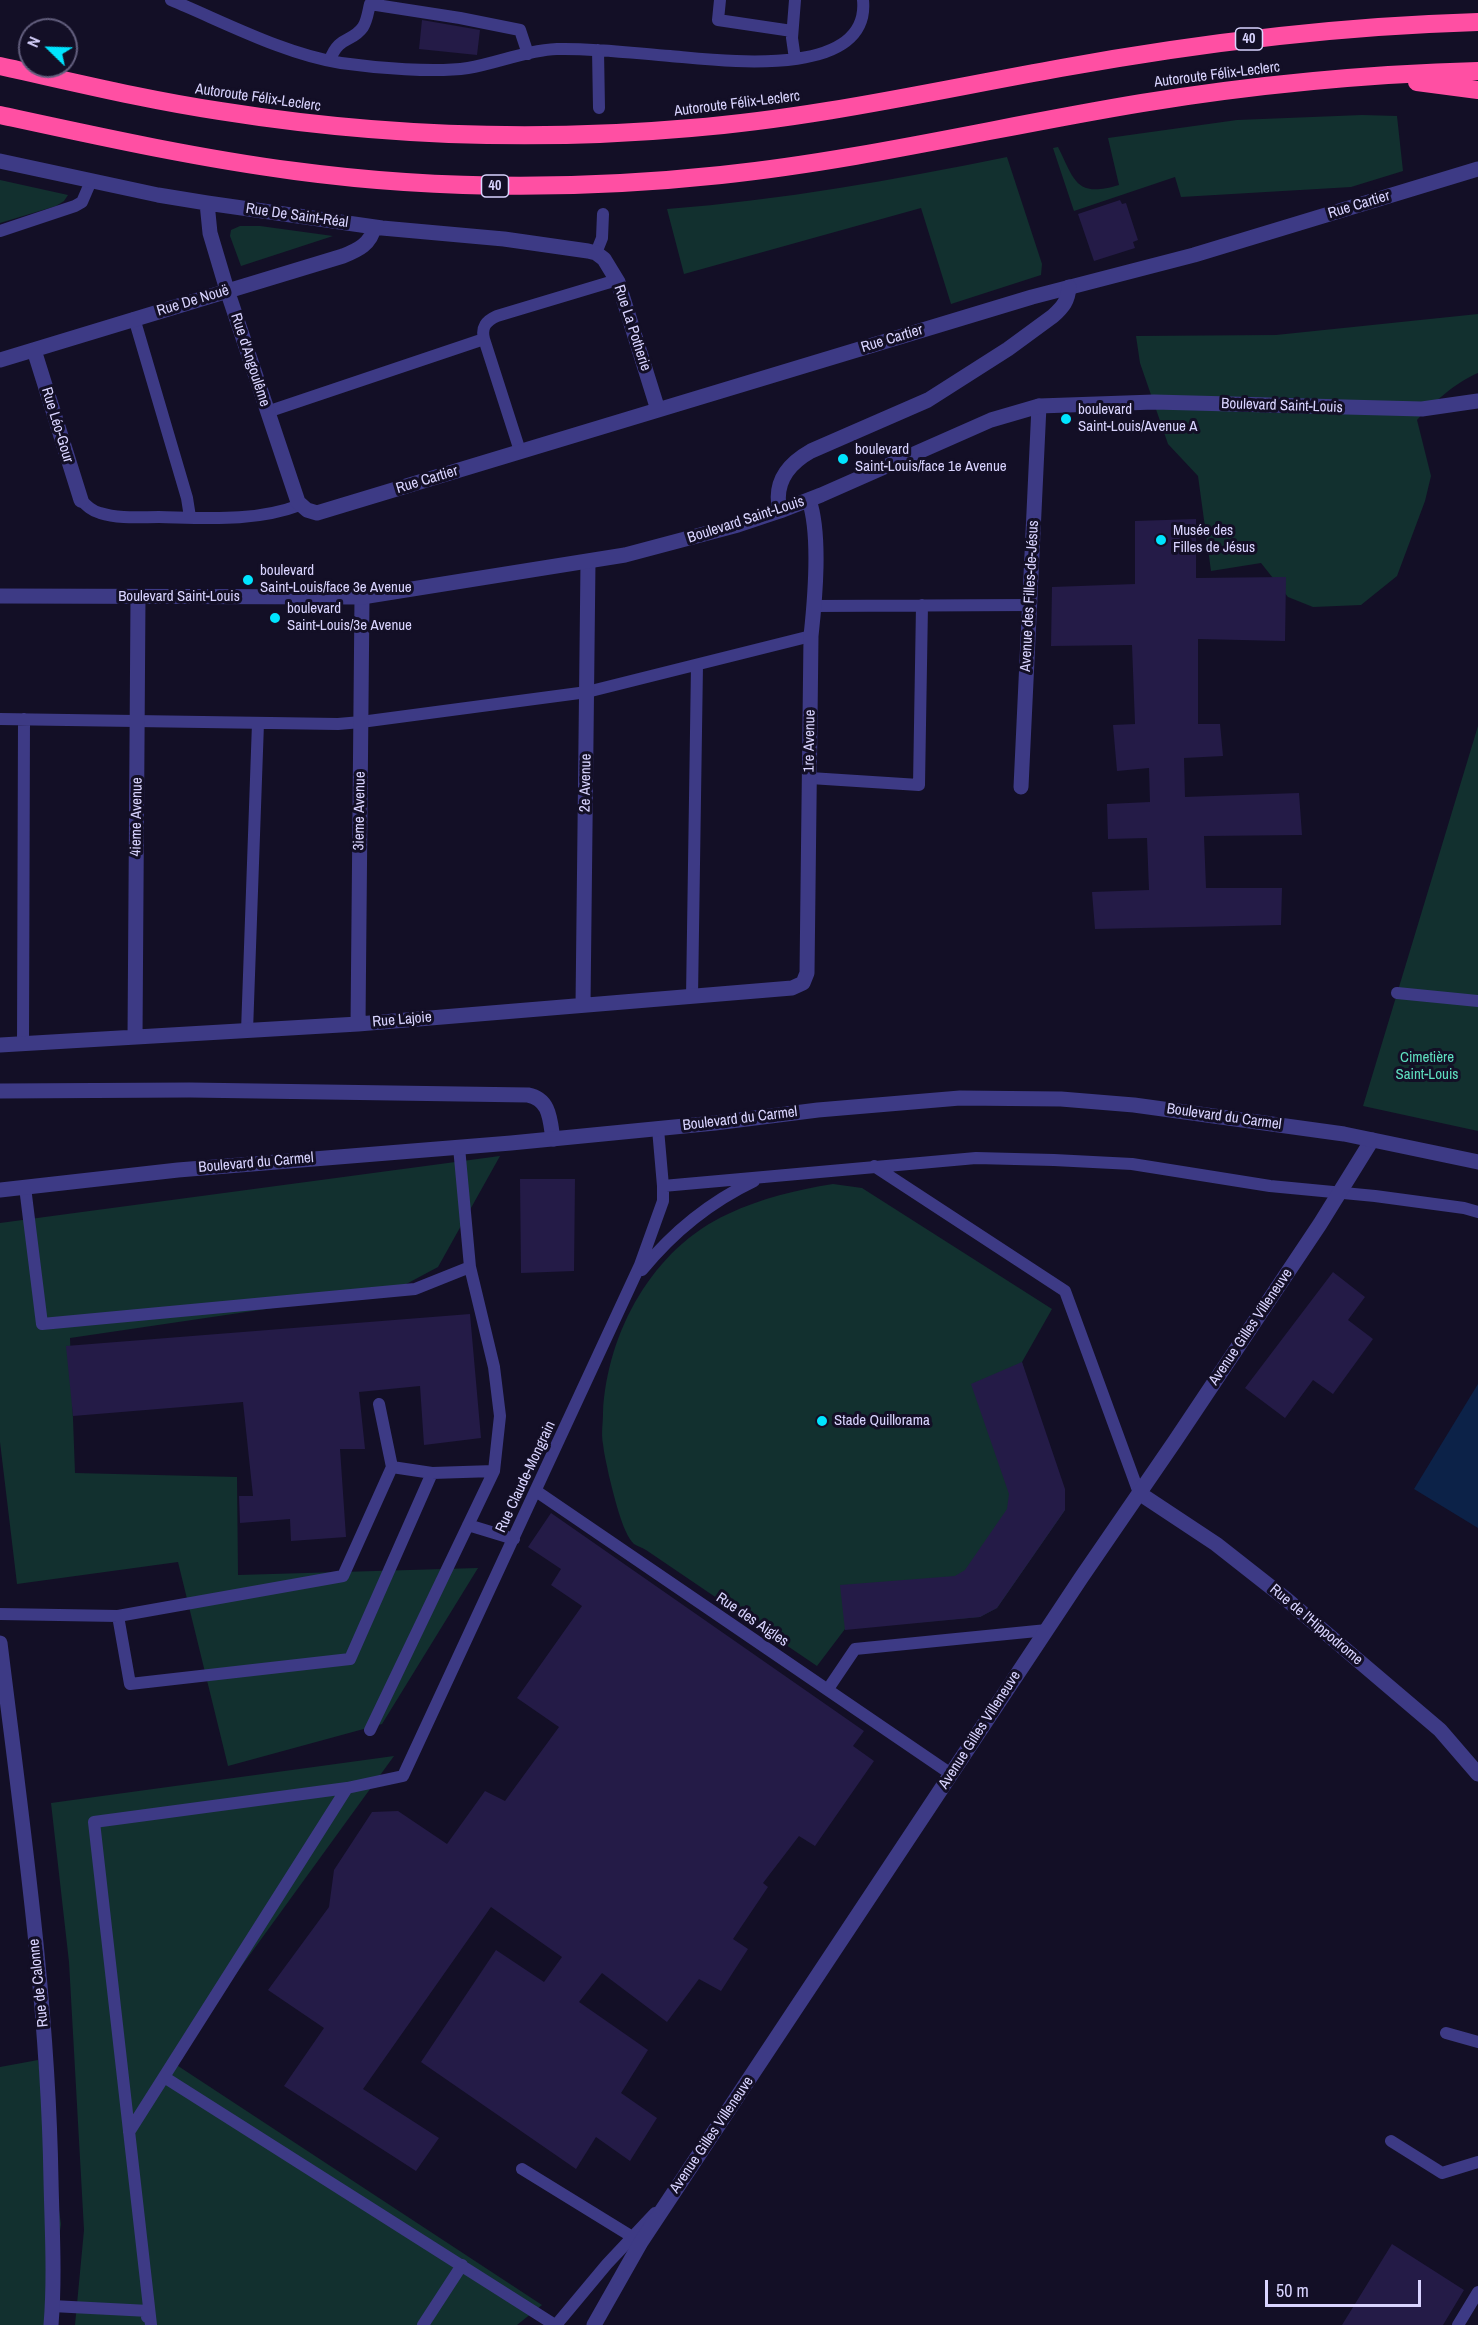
<!DOCTYPE html>
<html>
<head>
<meta charset="utf-8">
<style>
  body { margin:0 }
  #map { position:relative; width:1478px; height:2325px; overflow:hidden; background:#130f26; font-family:"Archivo Narrow",sans-serif }
  canvas { display:block }
  .north { position:absolute; left:18px; top:18px; width:60px; height:60px; box-sizing:border-box; background:#130f26; border:2px solid #625e7d; border-radius:50%; rotate:293deg; font-size:16px; font-weight:700; line-height:24px; text-align:center; color:#d9d4ff }
  .north::after { content:''; display:block; margin:auto; width:21px; height:27px; background:#00e5ff; clip-path:polygon(50% 0,100% 100%,50% 72%,0 100%) }
  .scale { position:absolute; left:1265px; top:2280px; width:156px; height:27px; box-sizing:border-box; border:3px solid #d9d4ff; border-top:0; padding-left:8px; font-size:18px; line-height:21px; white-space:nowrap; color:#d9d4ff; -webkit-text-stroke:4px #130f26; paint-order:stroke }
</style>
</head>
<body>
<div id="map">
<canvas width="1478" height="2325"></canvas>
<div class="north">N</div>
<div class="scale">50 m</div>
</div>
<script>
const c = document.querySelector('canvas').getContext('2d');
c.lineJoin = 'round';
function fillPath(path, color) { c.fillStyle = color; c.fill(path, 'evenodd'); }
function trace(path, color, width, dash) { c.strokeStyle = color; c.lineWidth = width; c.lineCap = dash ? 'butt' : 'round'; c.setLineDash(dash || []); c.stroke(path); }
function drawText(font, color, halo, rows, align = 'center') {
  c.font = font + ' "Archivo Narrow",sans-serif'; c.lineWidth = 6; c.setLineDash([]); c.textBaseline = 'middle'; c.strokeStyle = halo; c.fillStyle = color; for (const [text, x, y, turn = 0] of rows) {
    c.save(); c.translate(x, y); c.rotate((+turn || 0) * Math.PI / 180); c.textAlign = isNaN(turn) ? turn : align; if (halo) c.strokeText(text, 0, 0); c.fillText(text, 0, 0); c.restore();
  }
}
fillPath(new Path2D(`
  M 1362,115 L 1397,116 L 1403,171 L 1351,187 L 1181,197 L 1175,177 L 1074,211 L 1053,148 L 1058,147 C 1075,181 1076,198 1119,185 L 1108,138 L 1237,120 Z
  M 1007,157 L 1042,264 L 1041,275 L 951,304 L 921,208 L 684,274 L 667,209 C 782,200 894,180 1007,157 Z
  M 0,180 L 68,195 L 64,201 L 56,206 L 0,223 Z
  M 240,226 L 260,226 L 333,236 L 241,266 L 230,236 L 231,230 Z
  M 1478,314 L 1478,373 C 1456,382 1433,403 1417,420 L 1431,476 L 1425,501 L 1397,576 L 1361,605 L 1313,607 L 1288,597 L 1261,563 L 1211,571 L 1198,476 L 1168,444 L 1140,363 L 1136,336 L 1276,335 Z
  M 1478,726 L 1478,1131 L 1363,1106 Z
  M 500,1156 L 438,1267 L 395,1290 L 70,1338 L 75,1473 L 237,1477 L 238,1575 L 478,1568 L 382,1724 L 228,1766 L 178,1562 L 17,1584 L 0,1442 L 0,1223 Z
  M 833,1184 L 862,1188 L 1052,1309 L 1022,1362 L 1065,1510 L 997,1608 L 980,1617 L 845,1629 L 817,1666 L 646,1550 C 643,1548 637,1546 634,1544 C 622,1533 613,1491 609,1476 C 607,1465 604,1455 603,1444 C 601,1434 603,1423 603,1413 C 607,1332 653,1248 728,1214 C 762,1198 796,1190 833,1184 Z
  M 394,1756 L 172,2062 L 542,2305 L 517,2325 L 75,2325 L 84,2230 L 69,1962 L 51,1803 Z
  M 38,2060 L 61,2224 L 47,2325 L 0,2325 L 0,2067 Z`), '#12302f');
fillPath(new Path2D(`
  M 1478,1384 L 1478,1528 L 1414,1489 Z`), '#0c2248');
fillPath(new Path2D(`
  M 422,20 L 480,30 L 477,55 L 419,49 Z
  M 1120,200 L 1122,204 L 1126,203 L 1138,240 L 1133,242 L 1135,248 L 1094,261 L 1078,214 Z
  M 1196,519 L 1196,578 L 1286,577 L 1285,641 L 1198,639 L 1198,724 L 1220,724 L 1223,756 L 1184,758 L 1185,797 L 1299,793 L 1302,835 L 1204,836 L 1206,888 L 1282,888 L 1281,925 L 1095,929 L 1092,892 L 1149,890 L 1147,838 L 1108,839 L 1107,804 L 1150,802 L 1149,768 L 1117,771 L 1113,725 L 1135,724 L 1132,645 L 1051,646 L 1052,587 L 1135,584 L 1135,521 Z
  M 520,1179 L 575,1179 L 574,1271 L 521,1273 Z
  M 1333,1272 L 1365,1297 L 1348,1320 L 1373,1339 L 1333,1394 L 1313,1380 L 1285,1418 L 1245,1388 Z
  M 470,1314 L 481,1438 L 424,1445 L 420,1386 L 359,1392 L 365,1449 L 340,1449 L 346,1537 L 291,1541 L 290,1519 L 240,1523 L 239,1496 L 253,1496 L 243,1402 L 73,1416 L 66,1346 Z
  M 1022,1362 L 1065,1489 L 1065,1510 L 997,1608 L 980,1617 L 845,1630 L 840,1585 L 955,1576 L 965,1570 L 1007,1509 L 1009,1494 L 971,1384 Z
  M 551,1513 L 864,1731 L 853,1746 L 874,1761 L 815,1846 L 799,1836 L 763,1883 L 768,1887 L 733,1939 L 748,1949 L 721,1991 L 699,1979 L 667,2022 L 602,1973 L 579,2002 L 648,2050 L 621,2093 L 657,2118 L 630,2161 L 596,2137 L 576,2169 L 421,2062 L 496,1950 L 544,1982 L 562,1957 L 491,1907 L 363,2089 L 439,2138 L 416,2171 L 284,2086 L 324,2028 L 268,1990 L 329,1907 L 334,1870 L 372,1812 L 398,1811 L 447,1844 L 485,1791 L 505,1801 L 559,1727 L 517,1698 L 582,1606 L 551,1585 L 561,1569 L 528,1547 Z
  M 1392,2244 L 1464,2290 L 1443,2325 L 1342,2325 Z`), '#241b47');
trace(new Path2D(`
  M 171,0 C 224,22 284,54 341,63 C 376,68 435,73 468,68 C 498,63 527,50 557,49 C 594,48 633,53 670,56 C 718,60 871,81 863,0
  M 720,0 L 718,20 L 792,31
  M 795,0 L 792,38 L 795,59
  M 598,50 L 599,108
  M 330,60 C 339,35 352,43 363,27 C 367,21 368,12 370,4 L 460,18 L 520,30 L 528,54
  M 0,231 L 75,206 L 82,202 L 91,181
  M 596,253 L 602,238 L 603,214
  M 134,318 L 187,498 L 190,517
  M 484,339 C 481,327 486,321 497,316 L 617,280
  M 267,412 L 484,339 L 520,451
  M 81,500 C 87,506 92,511 100,513 C 119,519 140,517 159,517 C 206,518 256,522 300,505
  M 814,606 L 1030,605
  M 0,719 L 338,724 L 361,722 L 587,692 L 811,636
  M 810,778 L 919,785 L 922,605
  M 1397,993 L 1478,1001
  M 692,997 L 697,665
  M 247,1031 L 258,723
  M 23,1044 L 24,719
  M 658,1129 L 663,1186 L 976,1158 L 1054,1160 L 1132,1164 L 1270,1186 L 1375,1196 L 1464,1208 L 1478,1212
  M 874,1166 L 1065,1291 L 1139,1493
  M 25,1187 L 42,1324 L 415,1289 L 470,1267 L 459,1147
  M 642,1270 C 673,1232 710,1202 754,1181
  M 379,1404 L 392,1467
  M 432,1473 L 350,1659 L 130,1684 L 118,1616 L 343,1576 L 392,1467 L 432,1473 L 494,1471
  M 536,1491 L 951,1774
  M 468,1525 L 514,1539
  M 0,1614 L 118,1616
  M 828,1689 L 855,1649 L 1047,1630
  M 370,1730 L 494,1471 L 500,1416 L 494,1367 L 470,1267
  M 1446,2033 L 1478,2042
  M 164,2077 L 555,2325
  M 129,2132 L 347,1788
  M 1391,2141 L 1442,2173 L 1478,2162
  M 522,2169 L 639,2241
  M 52,2306 L 149,2311 L 147,2317
  M 151,2325 L 94,1822 L 347,1788 L 403,1776 L 640,1265 L 663,1201 L 663,1186
  M 423,2325 L 462,2265
  M 556,2325 L 607,2264 L 655,2213
  M 1458,2325 L 1478,2292`), '#3d3a85', 12);
trace(new Path2D(`
  M 0,161 L 158,195 L 207,203 L 382,228 L 504,239 L 588,251 L 596,253 L 604,259 L 618,282 L 658,410
  M 207,203 L 210,233 L 227,290 L 298,502 L 307,510 L 317,513 L 1032,297 L 1194,255 L 1478,169
  M 34,350 L 81,500
  M 0,360 L 343,256 C 358,250 371,244 374,227
  M 1021,787 L 1039,406
  M 583,1005 L 588,562
  M 358,1024 L 362,597
  M 135,1037 L 138,597
  M 0,1045 L 358,1024 L 792,988 L 803,983 L 807,973 L 811,636 C 815,599 821,535 809,500
  M 0,1091 L 190,1090 L 528,1095 C 550,1099 550,1120 553,1139
  M 1139,1493 L 1216,1544 L 1286,1599 L 1440,1730 L 1478,1774
  M 0,1643 C 22,1822 48,2000 51,2180 C 52,2228 55,2277 51,2325
  M 594,2325 L 641,2242 L 1081,1578 L 1175,1441 L 1320,1224 L 1372,1140`), '#3d3a85', 15);
trace(new Path2D(`
  M 780,511 C 773,483 788,464 811,451 L 928,400 L 1008,349 L 1053,316 C 1063,307 1068,301 1069,287
  M 0,596 L 362,597 L 625,555 L 738,525 L 780,511 L 821,495 L 991,420 L 1039,406 L 1154,402 L 1422,409 L 1478,401
  M 0,1190 L 178,1170 L 511,1143 L 715,1123 L 818,1110 L 960,1098 L 1061,1099 L 1134,1105 L 1344,1134 L 1478,1162`), '#3d3a85', 15);
trace(new Path2D(`
  M 0,66 C 73,82 146,100 220,111 C 377,136 533,142 691,128 C 816,118 938,90 1061,68 C 1199,43 1338,26 1478,22
  M 1417,82 L 1478,90
  M 0,115 C 97,136 196,158 295,171 C 436,190 579,190 721,175 C 863,160 1002,126 1142,103 C 1253,85 1366,74 1478,71`), '#ff4fa3', 18);
for (const [x, y, r, color] of [
  [1066,419,6,"#00e5ff"],
  [843,459,6,"#00e5ff"],
  [1161,540,6,"#00e5ff"],
  [248,580,6,"#00e5ff"],
  [275,618,6,"#00e5ff"],
  [822,1421,6,"#00e5ff"]
]) { const dot = new Path2D(); dot.arc(x, y, r, 0, 2 * Math.PI); c.fillStyle = color; c.fill(dot); trace(dot, '#130f26', 2); }
for (const [x, y, w] of [
  [1249,39,27],
  [495,186,27]
]) { const box = new Path2D(); box.roundRect(x - w / 2, y - 11, w, 22, 4.5); c.fillStyle = '#130f26'; c.fill(box); trace(box, '#d9d4ff', 1.5); }
drawText('bold 14px', '#d9d4ff', null, [
  ["40",1249,39],
  ["40",495,186]
]);
drawText('15px', '#d9d4ff', '#130f26', [
  ["Autoroute Félix-Leclerc",1217,75,-7],
  ["Autoroute Félix-Leclerc",258,98,8],
  ["Autoroute Félix-Leclerc",737,104,-7],
  ["Rue Cartier",1359,205,-17],
  ["Rue De Saint-Réal",297,216,8],
  ["Rue De Nouë",193,301,-17],
  ["Rue La Potherie",632,328,72],
  ["Rue Cartier",892,339,-17],
  ["Rue d'Angoulême",250,360,72],
  ["Boulevard Saint-Louis",1282,406,2],
  ["Rue Léo-Gour",57,425,73],
  ["Rue Cartier",427,480,-17],
  ["Boulevard Saint-Louis",746,520,-18],
  ["Avenue des Filles-de-Jésus",1030,596,-87],
  ["Boulevard Saint-Louis",179,597],
  ["1re Avenue",810,741,-89],
  ["2e Avenue",586,783,-89],
  ["3ieme Avenue",360,811,-89],
  ["4ieme Avenue",137,817,-89],
  ["Rue Lajoie",402,1020,-5],
  ["Boulevard du Carmel",1224,1117,8],
  ["Boulevard du Carmel",740,1119,-7],
  ["Boulevard du Carmel",256,1163,-5],
  ["Avenue Gilles Villeneuve",1251,1327,-56],
  ["Rue Claude-Mongrain",526,1477,-65],
  ["Rue des Aigles",752,1620,34],
  ["Rue de l'Hippodrome",1316,1625,40],
  ["Avenue Gilles Villeneuve",980,1730,-57],
  ["Rue de Calonne",39,1983,-96],
  ["Avenue Gilles Villeneuve",712,2135,-56]
]);
drawText('15px', '#d9d4ff', '#130f26', [
  ["boulevard",1078,410],
  ["Saint-Louis/Avenue A",1078,427],
  ["boulevard",855,450],
  ["Saint-Louis/face 1e Avenue",855,467],
  ["Musée des",1173,531],
  ["Filles de Jésus",1173,548],
  ["boulevard",260,571],
  ["Saint-Louis/face 3e Avenue",260,588],
  ["boulevard",287,609],
  ["Saint-Louis/3e Avenue",287,626],
  ["Stade Quillorama",834,1421]
], 'left');
drawText('15px', '#5fe0c0', '#130f26', [
  ["Cimetière",1427,1058],
  ["Saint-Louis",1427,1075]
]);
</script>
</body>
</html>
